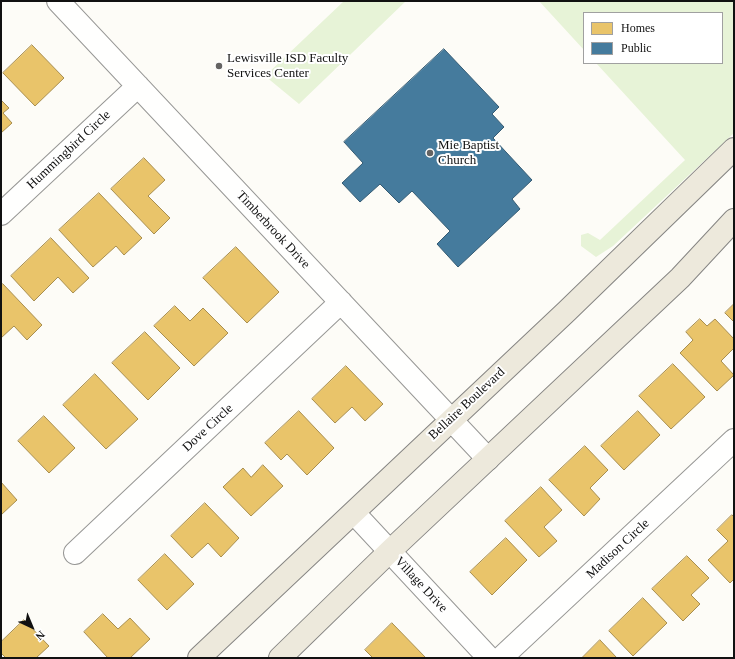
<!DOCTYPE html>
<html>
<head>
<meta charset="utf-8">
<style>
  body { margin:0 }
  #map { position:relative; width:735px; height:659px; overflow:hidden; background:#fdfcf7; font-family:"Times New Roman",serif }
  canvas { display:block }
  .frame { position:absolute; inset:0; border:2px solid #111; pointer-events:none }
  .legend { position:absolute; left:583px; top:12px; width:140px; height:52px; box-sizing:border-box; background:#fff; border:1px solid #a0a0a0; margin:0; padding:5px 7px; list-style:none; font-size:12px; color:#111 }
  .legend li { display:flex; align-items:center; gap:8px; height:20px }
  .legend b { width:20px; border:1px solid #a0a0a0 }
  .north { position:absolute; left:12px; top:607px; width:40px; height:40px; -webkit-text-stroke:3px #fff; paint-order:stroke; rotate:136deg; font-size:11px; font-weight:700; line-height:16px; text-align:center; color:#111 }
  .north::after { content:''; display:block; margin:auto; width:14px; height:18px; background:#111; clip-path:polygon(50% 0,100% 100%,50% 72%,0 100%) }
</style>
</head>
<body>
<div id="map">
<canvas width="735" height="659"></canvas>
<div class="frame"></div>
<ul class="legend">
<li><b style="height:11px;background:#e9c46a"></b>Homes</li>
<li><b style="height:11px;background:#457b9d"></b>Public</li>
</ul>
<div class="north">N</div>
</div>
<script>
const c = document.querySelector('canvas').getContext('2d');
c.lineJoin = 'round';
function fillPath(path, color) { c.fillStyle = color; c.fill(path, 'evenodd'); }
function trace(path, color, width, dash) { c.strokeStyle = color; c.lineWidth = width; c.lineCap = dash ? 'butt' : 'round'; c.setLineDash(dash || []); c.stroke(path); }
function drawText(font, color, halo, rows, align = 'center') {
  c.font = font + ' "Times New Roman",serif'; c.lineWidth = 4; c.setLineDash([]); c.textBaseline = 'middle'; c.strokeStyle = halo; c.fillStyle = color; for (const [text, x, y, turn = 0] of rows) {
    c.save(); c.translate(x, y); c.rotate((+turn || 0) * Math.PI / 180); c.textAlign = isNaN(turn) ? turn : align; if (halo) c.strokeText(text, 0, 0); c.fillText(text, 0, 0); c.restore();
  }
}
fillPath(new Path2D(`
  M 344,1 L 406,1 L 299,104 L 265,76 Z
  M 539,1 L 734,1 L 734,133 L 613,246 L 596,257 L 581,246 L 581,235 L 588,233 L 600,240 L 685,160 L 596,63 L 722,63 L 722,13 L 584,13 L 584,50 Z`), '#e7f3d7');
const homes = new Path2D(`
  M 32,45 L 64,78 L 35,106 L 3,73 Z
  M 1,100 L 9,108 L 3,113 L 12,123 L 1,133 Z
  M 144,158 L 165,180 L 148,196 L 170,218 L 154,234 L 111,189 Z
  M 99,193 L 142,238 L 124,255 L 116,246 L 93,267 L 59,230 Z
  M 51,238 L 89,278 L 73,293 L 58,277 L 34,301 L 11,276 Z
  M 236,247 L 279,292 L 247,323 L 203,278 Z
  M 3,284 L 42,325 L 27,340 L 14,326 L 1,338 L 1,285 Z
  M 734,304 L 734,322 L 725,313 Z
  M 175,306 L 190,321 L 203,308 L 228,333 L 194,366 L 154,326 Z
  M 700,319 L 707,326 L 715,319 L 734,339 L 734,348 L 721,361 L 734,375 L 717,391 L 680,353 L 693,340 L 686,332 Z
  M 145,332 L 180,368 L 148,400 L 112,363 Z
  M 673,364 L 705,397 L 671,429 L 639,396 Z
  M 346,366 L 383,404 L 365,421 L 352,407 L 335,423 L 312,399 Z
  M 95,374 L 138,419 L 106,449 L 63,405 Z
  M 299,411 L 334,448 L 307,475 L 287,454 L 281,460 L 265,443 Z
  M 638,411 L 660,435 L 624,470 L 601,446 Z
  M 44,416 L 75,448 L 49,473 L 18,441 Z
  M 585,446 L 608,470 L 590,488 L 600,499 L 584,516 L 549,480 Z
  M 263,465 L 283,486 L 251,516 L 223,487 L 243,468 L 251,477 Z
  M 1,482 L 17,500 L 1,515 Z
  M 541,487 L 562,510 L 544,527 L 557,541 L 539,557 L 505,521 Z
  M 205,503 L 239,538 L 221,557 L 208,543 L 192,558 L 171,536 Z
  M 732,515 L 734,517 L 734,579 L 730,583 L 708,560 L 728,541 L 717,530 Z
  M 506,538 L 527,560 L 492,595 L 470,572 Z
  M 165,554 L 194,584 L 167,610 L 138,580 Z
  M 687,556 L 709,578 L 691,595 L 700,604 L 683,621 L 652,589 Z
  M 643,598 L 667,623 L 633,656 L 609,631 Z
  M 103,614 L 118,629 L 130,618 L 150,639 L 130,658 L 108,658 L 84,632 Z
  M 24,620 L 49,646 L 36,658 L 6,658 L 1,653 L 1,642 Z
  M 392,623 L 426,658 L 373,658 L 365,650 Z
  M 600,640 L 617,658 L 582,658 Z`);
fillPath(homes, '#e9c46a');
trace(homes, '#a88e4f', 1);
const public = new Path2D(`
  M 444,49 L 499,107 L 492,114 L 504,127 L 493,138 L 532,180 L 512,199 L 520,209 L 458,267 L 437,244 L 450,231 L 412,191 L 399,203 L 380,184 L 360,202 L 342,183 L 363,163 L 344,142 Z`);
fillPath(public, '#457b9d');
trace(public, '#355b73', 1);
const minor = new Path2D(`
  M 58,1 L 488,459
  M 1,214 L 138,86
  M 354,513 L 489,658
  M 75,553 L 341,302
  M 501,658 L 734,440`);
const major = new Path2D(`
  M 199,658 L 567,311 L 734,149
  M 280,658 L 390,551 L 680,278 L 734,220`);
trace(minor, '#979795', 24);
trace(major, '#858482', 24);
trace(minor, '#fffffe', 22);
trace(major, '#ede9dc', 22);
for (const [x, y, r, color] of [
  [219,66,4,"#646362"],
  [430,153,4,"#646362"]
]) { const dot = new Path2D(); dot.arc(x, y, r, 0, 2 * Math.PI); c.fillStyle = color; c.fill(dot); trace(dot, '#fff', 1.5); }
drawText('13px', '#111', '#fff', [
  ["Lewisville ISD Faculty",227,59],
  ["Services Center",227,74],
  ["Mie Baptist",438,146],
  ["Church",438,161]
], 'left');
drawText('13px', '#111', '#fff', [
  ["Hummingbird Circle",69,150,-43],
  ["Timberbrook Drive",273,230,47],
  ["Bellaire Boulevard",467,404,-43],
  ["Dove Circle",208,428,-43],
  ["Madison Circle",618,549,-43],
  ["Village Drive",421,585,47]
]);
</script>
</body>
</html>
